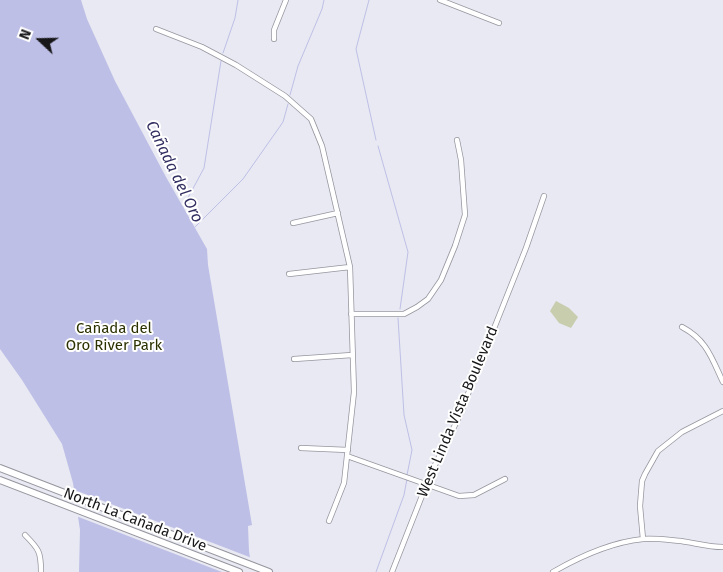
<!DOCTYPE html>
<html>
<head>
<meta charset="utf-8">
<style>
  body { margin:0 }
  #map { position:relative; width:723px; height:572px; overflow:hidden; background:#e8e9f2; font-family:"Fira Sans",sans-serif }
  canvas { display:block }
  .north { position:absolute; left:15px; top:15px; width:50px; height:50px; -webkit-text-stroke:4px #fff; paint-order:stroke; rotate:291deg; font-size:14px; font-weight:700; line-height:20px; text-align:center; color:#17171a }
  .north::after { content:''; display:block; margin:auto; width:18px; height:22px; background:#17171a; clip-path:polygon(50% 0,100% 100%,50% 72%,0 100%) }
</style>
</head>
<body>
<div id="map">
<canvas width="723" height="572"></canvas>
<div class="north">N</div>
</div>
<script>
const c = document.querySelector('canvas').getContext('2d');
c.lineJoin = 'round';
function fillPath(path, color) { c.fillStyle = color; c.fill(path, 'evenodd'); }
function trace(path, color, width, dash) { c.strokeStyle = color; c.lineWidth = width; c.lineCap = dash ? 'butt' : 'round'; c.setLineDash(dash || []); c.stroke(path); }
function drawText(font, color, halo, rows, align = 'center') {
  c.font = font + ' "Fira Sans",sans-serif'; c.lineWidth = 4; c.setLineDash([]); c.textBaseline = 'middle'; c.strokeStyle = halo; c.fillStyle = color; for (const [text, x, y, turn = 0] of rows) {
    c.save(); c.translate(x, y); c.rotate((+turn || 0) * Math.PI / 180); c.textAlign = isNaN(turn) ? turn : align; if (halo) c.strokeText(text, 0, 0); c.fillText(text, 0, 0); c.restore();
  }
}
fillPath(new Path2D(`
  M 556,301 L 569,308 L 578,317 L 571,328 L 559,323 L 550,311 Z`), '#c7cdad');
fillPath(new Path2D(`
  M 0,0 L 81,0 L 87,19 L 115,81 L 166,177 L 207,249 L 208,265 L 252,525 L 248,526 L 249,551 L 252,572 L 79,572 L 80,530 L 73,483 L 62,444 L 22,380 L 0,349 Z`), '#bebfe6');
fillPath(new Path2D(`
  M 72,489 L 252,558 L 254,572 L 222,572 L 76,516 Z`), '#e8e9f2');
trace(new Path2D(`
  M 369,0 L 356,49 L 376,140
  M 223,53 L 235,18 L 238,0
  M 290,95 L 298,66 L 322,9 L 324,0
  M 378,146 L 408,252 L 400,309
  M 182,209 L 204,168 L 221,61
  M 195,227 L 243,179 L 283,122 L 288,104
  M 398,318 L 404,415 L 412,450 L 407,475
  M 376,572 L 404,495 L 407,479`), '#bebfe6', 1);
const minor = new Path2D(`
  M 440,0 L 499,23
  M 156,29 L 202,47 L 236,65 L 285,96 L 311,119 L 322,146 L 350,267 L 354,392 L 344,483 L 329,521
  M 274,39 L 274,30 L 286,0
  M 293,223 L 338,213
  M 289,274 L 350,267
  M 351,314 L 404,314 L 417,307 L 428,299 L 441,280 L 455,246 L 465,215 L 461,160 L 457,140
  M 682,327 C 707,340 712,359 723,382
  M 294,359 L 352,355
  M 301,448 L 348,450
  M 347,456 L 459,496 L 474,495 L 505,479
  M 25,535 C 39,549 41,552 41,572
  M 643,539 L 640,506 L 642,481 L 645,474 L 658,451 L 682,432 L 723,411
  M 392,572 L 431,473 L 458,419 L 526,248 L 544,196
  M 553,572 C 579,557 613,542 643,539 C 655,538 669,540 681,541 C 695,543 709,547 723,547`);
const primary = new Path2D(`
  M 0,468 L 269,572
  M 0,480 L 239,572`);
trace(minor, '#95959e', 6);
trace(primary, '#95959e', 8);
trace(minor, '#fff', 4.5);
trace(primary, '#fff', 6);
drawText('15px', '#2c3100', '#fff', [
  ["Cañada del",114,329],
  ["Oro River Park",114,346]
]);
drawText('15px', '#17171a', '#fff', [
  ["West Linda Vista Boulevard",458,412,-67],
  ["North La Cañada Drive",135,520,21]
]);
drawText('italic 16px', '#322f61', '#fff', [
  ["Cañada del Oro",174,172,64]
]);
</script>
</body>
</html>
